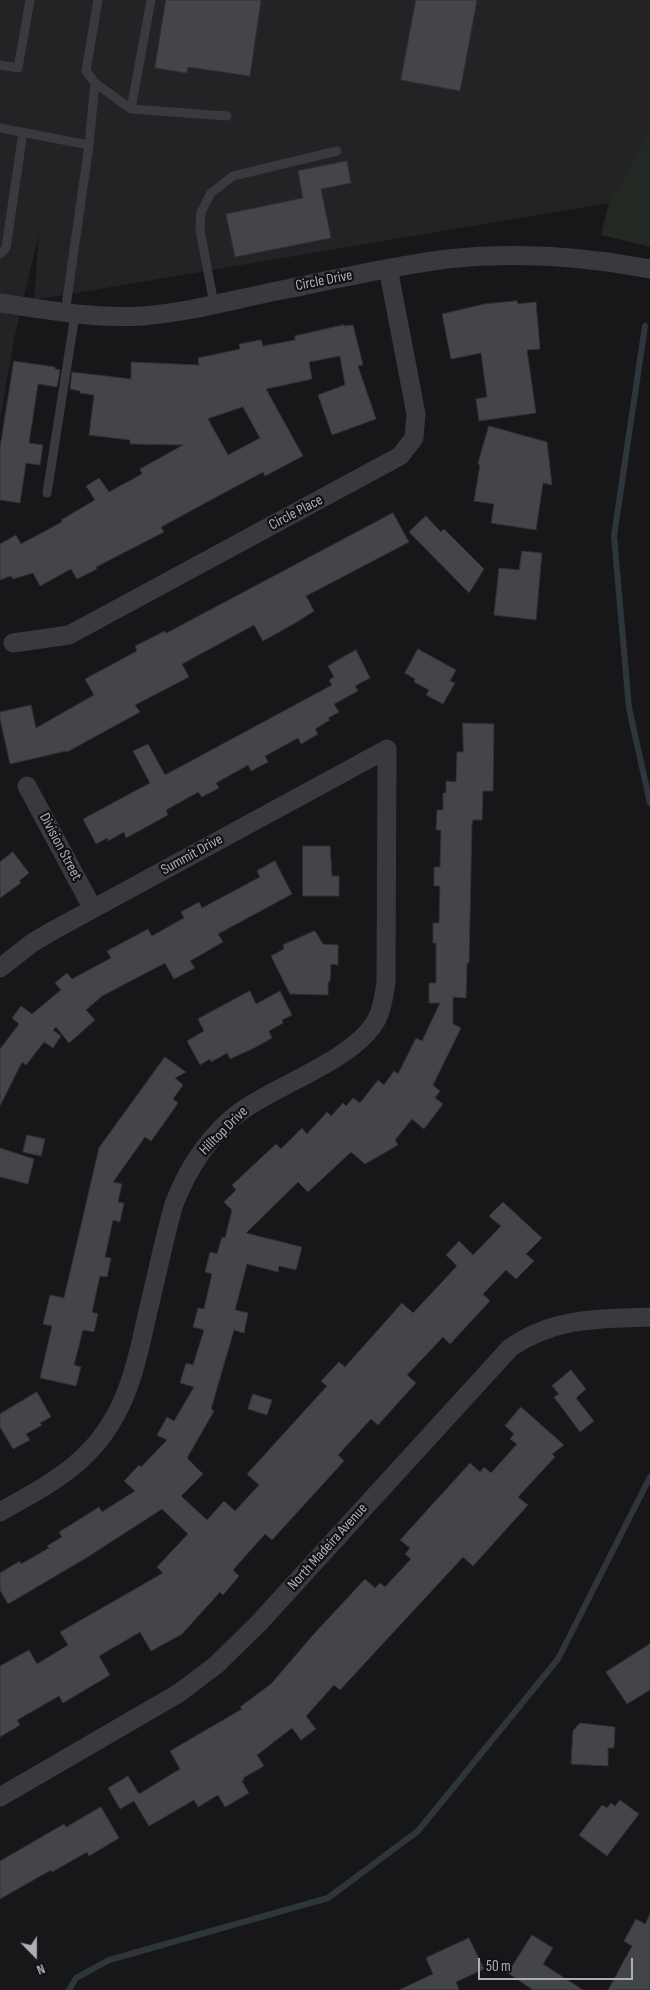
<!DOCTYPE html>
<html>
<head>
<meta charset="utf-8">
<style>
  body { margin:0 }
  #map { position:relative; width:650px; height:1990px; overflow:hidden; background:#171719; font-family:"Sofia Sans Condensed",sans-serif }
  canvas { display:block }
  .north { position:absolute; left:10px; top:1930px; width:50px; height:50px; -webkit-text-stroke:4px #121214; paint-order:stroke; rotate:158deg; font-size:14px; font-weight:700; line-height:20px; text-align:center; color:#abafb8 }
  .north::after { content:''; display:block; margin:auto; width:18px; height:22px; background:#abafb8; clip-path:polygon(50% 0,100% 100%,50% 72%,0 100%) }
  .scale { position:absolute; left:478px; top:1958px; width:155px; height:22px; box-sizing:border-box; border:2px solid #abafb8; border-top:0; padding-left:6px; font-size:15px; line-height:18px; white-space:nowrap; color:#abafb8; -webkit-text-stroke:4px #121214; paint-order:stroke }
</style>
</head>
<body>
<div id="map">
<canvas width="650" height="1990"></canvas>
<div class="north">N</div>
<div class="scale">50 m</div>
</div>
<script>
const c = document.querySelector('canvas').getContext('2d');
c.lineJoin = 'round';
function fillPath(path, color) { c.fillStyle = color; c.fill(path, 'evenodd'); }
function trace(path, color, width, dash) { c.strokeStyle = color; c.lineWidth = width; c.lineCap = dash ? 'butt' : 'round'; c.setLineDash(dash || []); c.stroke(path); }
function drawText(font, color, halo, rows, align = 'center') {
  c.font = font + ' "Sofia Sans Condensed",sans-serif'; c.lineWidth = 4.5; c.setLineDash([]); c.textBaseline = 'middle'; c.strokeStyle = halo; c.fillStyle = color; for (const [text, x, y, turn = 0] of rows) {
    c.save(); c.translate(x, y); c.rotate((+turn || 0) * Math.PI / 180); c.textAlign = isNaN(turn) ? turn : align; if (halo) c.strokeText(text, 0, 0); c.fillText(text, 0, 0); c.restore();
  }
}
fillPath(new Path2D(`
  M 0,0 L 650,0 L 650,131 L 609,203 L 34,300 L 39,234 L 15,334 L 0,420 Z`), '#232326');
fillPath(new Path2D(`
  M 650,131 L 650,247 L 601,235 L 609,203 Z`), '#222922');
trace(new Path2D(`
  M 645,326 L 614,536 L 629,708 L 650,803
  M 69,1990 L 76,1978 L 109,1960 L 328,1898 L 418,1831 L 558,1659 L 650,1477`), '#2e363c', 6);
const building = new Path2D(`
  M 166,0 L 261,0 L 250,76 L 188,67 L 187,73 L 155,68 Z
  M 416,0 L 477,0 L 460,91 L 401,80 Z
  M 347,161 L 351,183 L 321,189 L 331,238 L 235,257 L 226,214 L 303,198 L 298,171 Z
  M 517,301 L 518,304 L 536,302 L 540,349 L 527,350 L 536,413 L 479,421 L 476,399 L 487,397 L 481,353 L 451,359 L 442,314 L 484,304 Z
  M 344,325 L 344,326 L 353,325 L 363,365 L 358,366 L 376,419 L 332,435 L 318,395 L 345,385 L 340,356 L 309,362 L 312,379 L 266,389 L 303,456 L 265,476 L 263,472 L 220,495 L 161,527 L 164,532 L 96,567 L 97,569 L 77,579 L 71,569 L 40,586 L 33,573 L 13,579 L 11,576 L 0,580 L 0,544 L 16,535 L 21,544 L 62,522 L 61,520 L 95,500 L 86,486 L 99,478 L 109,492 L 142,474 L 140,469 L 183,445 L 130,444 L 130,440 L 89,435 L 94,395 L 80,393 L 80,391 L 70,389 L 72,372 L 131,379 L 131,362 L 199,365 L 198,358 L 240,349 L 239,344 L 261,340 L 263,346 L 295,340 L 295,336 ZM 243,407 L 260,438 L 228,455 L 208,419 Z
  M 14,361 L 55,367 L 55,369 L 60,370 L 57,387 L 38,384 L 29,443 L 43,445 L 40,465 L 26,463 L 20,503 L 0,500 L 0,448 Z
  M 489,426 L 547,442 L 552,485 L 543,483 L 536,530 L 491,523 L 494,504 L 474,501 L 480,465 L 478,464 Z
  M 393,513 L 409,542 L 306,596 L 314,611 L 297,622 L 263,641 L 254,625 L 182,664 L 189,677 L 135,705 L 140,712 L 67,752 L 66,751 L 10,764 L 0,719 L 0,712 L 31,705 L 36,728 L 94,695 L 85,679 L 137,651 L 135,646 L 165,631 L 166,633 Z
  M 426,516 L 441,532 L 444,529 L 484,569 L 469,593 L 409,532 Z
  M 522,551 L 542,553 L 536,620 L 494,615 L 499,568 L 519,570 Z
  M 418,649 L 456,670 L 450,681 L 455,683 L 443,704 L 426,695 L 429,690 L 414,682 L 415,679 L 405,673 Z
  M 356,650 L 370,678 L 355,686 L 358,691 L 334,704 L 339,712 L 328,718 L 330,720 L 315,729 L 318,734 L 301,744 L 298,738 L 265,756 L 268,762 L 251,771 L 248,765 L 216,783 L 219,788 L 202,797 L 198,792 L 166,810 L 168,815 L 126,838 L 124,832 L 108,841 L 107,838 L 96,844 L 83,819 L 150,783 L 133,751 L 148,744 L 165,775 L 332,685 L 329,680 L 334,677 L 328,666 Z
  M 463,723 L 494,724 L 493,791 L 483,791 L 482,820 L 473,820 L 472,824 L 469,963 L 467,963 L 466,998 L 453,997 L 453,1024 L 461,1028 L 433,1085 L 440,1091 L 435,1098 L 443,1104 L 424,1129 L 412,1119 L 395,1140 L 398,1145 L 365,1164 L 351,1152 L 308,1192 L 298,1182 L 246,1233 L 302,1247 L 296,1270 L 279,1266 L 278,1272 L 247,1264 L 235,1310 L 248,1313 L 244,1333 L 234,1330 L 211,1409 L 214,1411 L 187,1458 L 203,1474 L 181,1496 L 207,1520 L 224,1501 L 235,1511 L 259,1485 L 247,1474 L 327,1386 L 321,1381 L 339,1362 L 345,1367 L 402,1303 L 413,1313 L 457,1266 L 446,1255 L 459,1241 L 473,1255 L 501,1226 L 489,1216 L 503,1202 L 542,1238 L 526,1254 L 534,1261 L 516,1279 L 506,1270 L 483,1294 L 490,1301 L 450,1344 L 443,1337 L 407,1375 L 416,1383 L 378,1425 L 371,1419 L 338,1455 L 344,1461 L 272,1540 L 265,1534 L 233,1570 L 239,1576 L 223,1595 L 220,1592 L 182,1634 L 151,1651 L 140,1632 L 99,1656 L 110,1675 L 63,1703 L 59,1696 L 17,1720 L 20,1725 L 0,1737 L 0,1666 L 29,1650 L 37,1664 L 68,1645 L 60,1632 L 163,1573 L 157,1567 L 188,1534 L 162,1509 L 86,1558 L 8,1604 L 0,1590 L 0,1573 L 20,1561 L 21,1564 L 49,1548 L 47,1546 L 62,1537 L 59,1532 L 99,1507 L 102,1512 L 135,1491 L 124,1481 L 139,1465 L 141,1467 L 167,1440 L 157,1435 L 167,1417 L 174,1421 L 194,1387 L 180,1383 L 186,1363 L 193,1365 L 204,1330 L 193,1327 L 198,1308 L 204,1309 L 212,1274 L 205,1272 L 210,1252 L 217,1254 L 222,1237 L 225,1238 L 232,1210 L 224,1202 L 236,1190 L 232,1185 L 276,1144 L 281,1149 L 302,1128 L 307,1134 L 327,1112 L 331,1116 L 343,1103 L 346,1106 L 353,1098 L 360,1103 L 378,1080 L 384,1085 L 394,1071 L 398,1074 L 416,1038 L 422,1041 L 440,1003 L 429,1003 L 429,983 L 436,983 L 436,943 L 433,943 L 433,923 L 439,923 L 440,886 L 434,886 L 434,867 L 440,867 L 441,830 L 436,830 L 437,810 L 443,810 L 443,793 L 446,793 L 446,781 L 456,782 L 457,752 L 463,752 Z
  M 303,846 L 330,846 L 332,876 L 339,876 L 339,896 L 303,896 Z
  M 13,852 L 29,873 L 19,881 L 21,883 L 0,898 L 0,862 Z
  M 275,861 L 292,894 L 218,934 L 223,942 L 190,961 L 195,968 L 174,979 L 165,963 L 102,996 L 86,1010 L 95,1020 L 69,1043 L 56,1027 L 53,1030 L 61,1036 L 53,1048 L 44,1042 L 26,1065 L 22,1062 L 0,1106 L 0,1049 L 19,1024 L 12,1018 L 21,1006 L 32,1014 L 61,990 L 55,983 L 67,973 L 72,979 L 111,958 L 107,951 L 148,929 L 152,936 L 184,918 L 181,912 L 199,902 L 202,908 L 260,877 L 257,871 Z
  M 315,931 L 323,944 L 338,945 L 338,965 L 331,964 L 330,982 L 328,982 L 328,995 L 290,994 L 271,956 L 284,949 L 283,945 Z
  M 250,991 L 256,1004 L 280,991 L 292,1015 L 282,1020 L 283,1023 L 269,1031 L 272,1038 L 254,1048 L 230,1059 L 227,1053 L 211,1062 L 210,1059 L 200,1065 L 187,1041 L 204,1031 L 198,1019 Z
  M 165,1057 L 186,1072 L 175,1078 L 183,1085 L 173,1099 L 178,1103 L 162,1126 L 151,1141 L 145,1137 L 113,1182 L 122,1184 L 118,1202 L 124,1203 L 120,1222 L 113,1220 L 105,1257 L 111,1258 L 107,1277 L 100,1276 L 92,1312 L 98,1314 L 94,1332 L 83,1330 L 74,1365 L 81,1367 L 76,1386 L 40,1378 L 52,1326 L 43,1324 L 50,1295 L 64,1298 L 99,1148 Z
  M 27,1135 L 45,1139 L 41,1156 L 23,1152 Z
  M 0,1148 L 34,1159 L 28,1184 L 0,1177 Z
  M 571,1370 L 586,1389 L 576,1398 L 594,1421 L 580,1432 L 554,1397 L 559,1394 L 552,1386 Z
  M 37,1392 L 51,1417 L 40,1423 L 42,1425 L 26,1434 L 30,1440 L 13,1449 L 0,1427 L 0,1414 Z
  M 253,1394 L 272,1400 L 267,1415 L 248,1409 Z
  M 521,1407 L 564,1445 L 552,1454 L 555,1457 L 518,1497 L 528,1505 L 473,1566 L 463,1557 L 340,1690 L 334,1685 L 306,1716 L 316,1729 L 301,1740 L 292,1728 L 257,1755 L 264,1766 L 243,1778 L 244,1780 L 242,1781 L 249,1793 L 225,1807 L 218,1795 L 198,1807 L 194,1800 L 149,1826 L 134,1801 L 120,1809 L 108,1788 L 128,1776 L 139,1794 L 180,1769 L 170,1751 L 242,1709 L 240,1707 L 271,1684 L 313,1635 L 365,1579 L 375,1588 L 380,1583 L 385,1587 L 411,1559 L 405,1554 L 410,1548 L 400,1540 L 470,1463 L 480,1472 L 484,1467 L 491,1473 L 517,1444 L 510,1439 L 514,1434 L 505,1426 Z
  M 650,1644 L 650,1690 L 627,1704 L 606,1672 Z
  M 580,1723 L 615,1727 L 614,1748 L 608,1748 L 608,1766 L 571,1764 L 573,1731 Z
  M 620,1800 L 639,1814 L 607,1856 L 579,1835 L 602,1805 L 607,1808 L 611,1803 L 615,1806 Z
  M 101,1807 L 119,1838 L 89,1856 L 87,1852 L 52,1872 L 51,1870 L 0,1899 L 0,1861 L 64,1824 L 66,1827 Z
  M 650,1914 L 650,1990 L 608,1990 L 632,1946 L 624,1941 L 636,1919 L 645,1924 Z
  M 532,1935 L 553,1948 L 543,1964 L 583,1990 L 533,1990 L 508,1973 Z
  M 469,1938 L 484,1969 L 456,1982 L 459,1990 L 399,1990 L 433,1974 L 426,1958 Z`);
fillPath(building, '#444549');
trace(building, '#313235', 1);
trace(new Path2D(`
  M 98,0 L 86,71 L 95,83 L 131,109 L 227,116
  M 0,65 L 18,68 L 30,0
  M 131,109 L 151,0
  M 0,128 L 89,145
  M 0,254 L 6,248 L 23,132
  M 214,304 L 200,230 L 201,212 L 211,193 L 233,176 L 337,151
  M 65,313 L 89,145 L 95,83
  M 47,493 L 75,315`), '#393a3e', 9);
trace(new Path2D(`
  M 0,303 C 48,310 94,319 143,316 C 192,312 239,298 287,289 C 340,278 393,266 447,259 C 515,252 583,256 650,269
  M 13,643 L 69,635 L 400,456 L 414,438 L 416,414 L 388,268
  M 27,786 L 93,909
  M 0,968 L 32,943 L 54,930 L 387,749 L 386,982 C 384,995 383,1007 377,1019 C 355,1060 278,1084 240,1112 C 208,1136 188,1168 174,1204 C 164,1239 157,1275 148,1311 C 135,1370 125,1422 77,1463 C 54,1483 26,1497 0,1512
  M 0,1797 L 179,1693 L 216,1665 L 258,1624 L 510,1348 C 554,1317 599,1319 650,1317`), '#393a3e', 19);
drawText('15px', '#abafb8', '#121214', [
  ["Circle Drive",324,281,-11],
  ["Circle Place",296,513,-28],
  ["Division Street",60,847,62],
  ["Summit Drive",192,855,-29],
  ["Hilltop Drive",224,1131,-45],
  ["North Madeira Avenue",328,1547,-48]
]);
</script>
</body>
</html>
